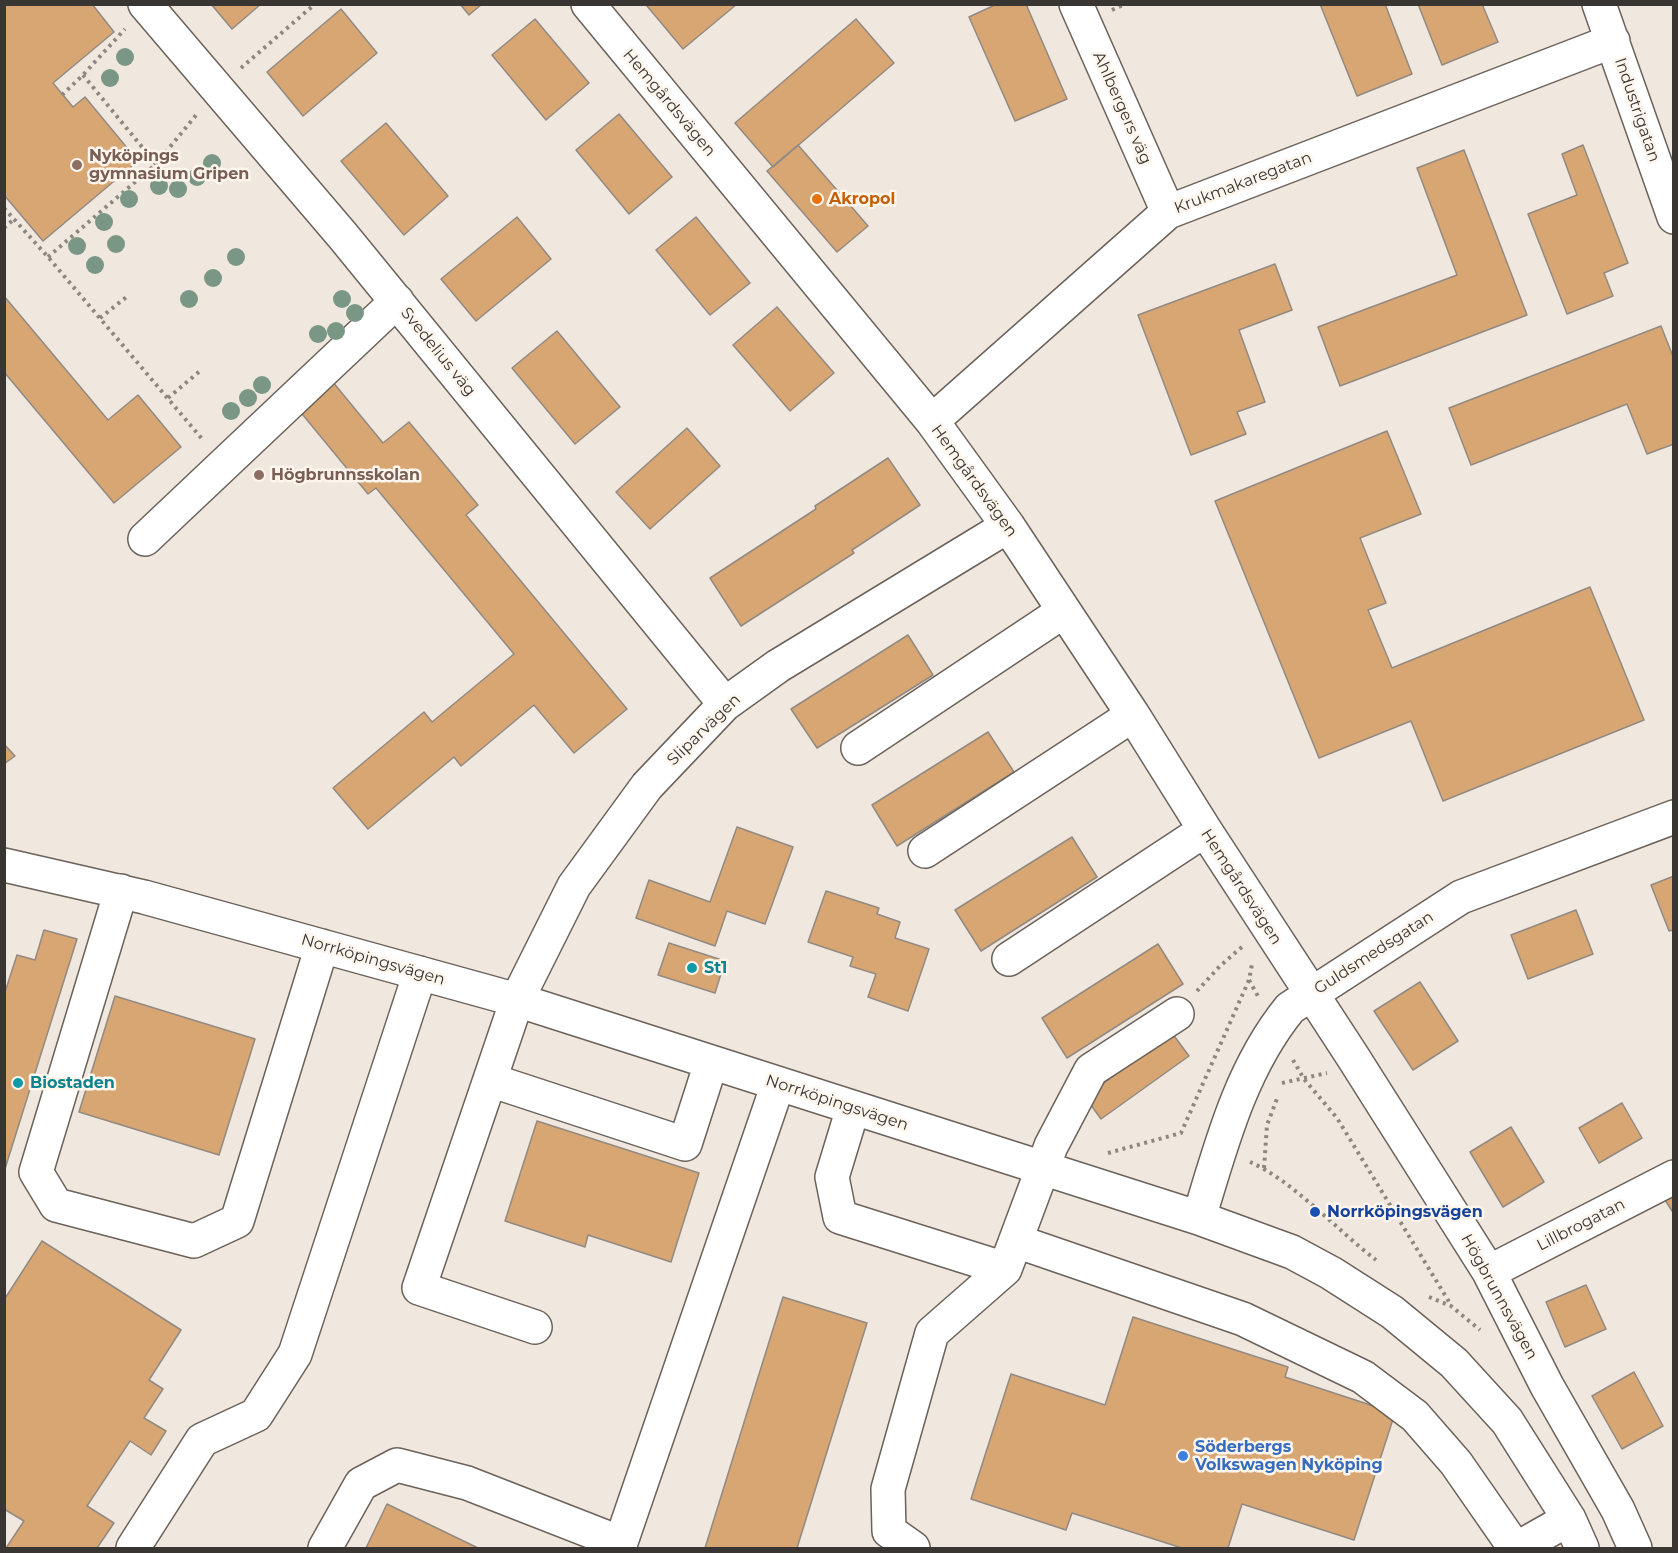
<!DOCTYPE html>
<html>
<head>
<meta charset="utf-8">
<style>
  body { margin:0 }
  #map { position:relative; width:1678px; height:1553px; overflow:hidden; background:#f0e7df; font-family:Montserrat,sans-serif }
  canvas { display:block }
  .frame { position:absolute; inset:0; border:6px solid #383532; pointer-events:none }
</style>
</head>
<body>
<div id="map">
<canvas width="1678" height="1553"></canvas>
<div class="frame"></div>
</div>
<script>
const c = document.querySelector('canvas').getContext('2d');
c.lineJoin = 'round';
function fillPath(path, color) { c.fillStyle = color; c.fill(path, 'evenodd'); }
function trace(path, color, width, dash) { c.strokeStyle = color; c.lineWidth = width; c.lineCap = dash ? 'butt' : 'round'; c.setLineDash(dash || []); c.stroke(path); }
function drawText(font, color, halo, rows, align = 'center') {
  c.font = font + ' Montserrat,sans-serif'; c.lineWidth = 5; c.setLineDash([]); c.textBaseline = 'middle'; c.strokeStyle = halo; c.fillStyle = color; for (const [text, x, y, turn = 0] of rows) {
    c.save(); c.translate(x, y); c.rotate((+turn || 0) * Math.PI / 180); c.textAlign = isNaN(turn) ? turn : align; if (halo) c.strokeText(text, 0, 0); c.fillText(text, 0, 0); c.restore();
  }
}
const building = new Path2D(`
  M 4,4 L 92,4 L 114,32 L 53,83 L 73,107 L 85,97 L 138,161 L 43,241 L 4,195 Z
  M 211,4 L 261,4 L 232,29 Z
  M 460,4 L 482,4 L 469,15 Z
  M 650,4 L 737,4 L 683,49 L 647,6 Z
  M 997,4 L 1026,4 L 1067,99 L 1015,121 L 969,17 Z
  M 1320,4 L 1385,4 L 1412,74 L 1357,96 Z
  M 1418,4 L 1482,4 L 1498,42 L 1442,65 Z
  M 341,9 L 377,53 L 303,116 L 267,72 Z
  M 535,19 L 589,83 L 546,120 L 492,55 Z
  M 856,19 L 894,63 L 773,167 L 735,123 Z
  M 619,114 L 672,177 L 629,214 L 576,150 Z
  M 386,123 L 448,196 L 404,235 L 341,161 Z
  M 798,145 L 868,226 L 837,252 L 767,171 Z
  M 1583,145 L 1628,263 L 1604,273 L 1613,296 L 1567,314 L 1528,214 L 1577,195 L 1562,154 Z
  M 1464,150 L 1527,315 L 1340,386 L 1318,327 L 1457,275 L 1417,168 Z
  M 517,217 L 551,259 L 476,321 L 441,279 Z
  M 696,217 L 750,283 L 710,315 L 656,250 Z
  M 1275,264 L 1292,310 L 1239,330 L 1265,402 L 1237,412 L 1246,434 L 1191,455 L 1138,315 Z
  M 4,296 L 108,420 L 138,395 L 181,447 L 114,503 L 4,372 Z
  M 777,307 L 834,373 L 790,411 L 733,345 Z
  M 1661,326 L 1674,359 L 1674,444 L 1647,454 L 1627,404 L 1471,465 L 1449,408 Z
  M 557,331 L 620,407 L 575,444 L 512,368 Z
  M 332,381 L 383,443 L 409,422 L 478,505 L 466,515 L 627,709 L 574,753 L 534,705 L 461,766 L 454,757 L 368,829 L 333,788 L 424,712 L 432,722 L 514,654 L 376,488 L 368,494 L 298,409 Z
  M 687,428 L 720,466 L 650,529 L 616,492 Z
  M 1387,431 L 1421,514 L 1360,538 L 1386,603 L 1368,610 L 1392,668 L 1590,587 L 1644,720 L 1443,801 L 1411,721 L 1319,758 L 1215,501 Z
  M 888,458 L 920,505 L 852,550 L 854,553 L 741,626 L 710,578 L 816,509 L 815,506 Z
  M 908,635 L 933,675 L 817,748 L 791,709 Z
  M 988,732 L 1014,772 L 897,846 L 872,805 Z
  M 4,744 L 15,756 L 4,764 Z
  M 737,827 L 793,847 L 765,924 L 727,911 L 715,946 L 636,918 L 649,880 L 710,902 Z
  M 1072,837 L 1097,877 L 981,951 L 955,910 Z
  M 1674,876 L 1674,930 L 1669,931 L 1651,885 Z
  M 826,891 L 879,908 L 877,914 L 900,922 L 895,938 L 929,949 L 908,1011 L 868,997 L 876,974 L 850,966 L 853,957 L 808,942 Z
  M 1576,910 L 1593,954 L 1528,979 L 1511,935 Z
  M 44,930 L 77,939 L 4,1172 L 4,995 L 17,955 L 35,960 Z
  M 669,943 L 725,961 L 715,993 L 658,975 Z
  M 1158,944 L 1183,984 L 1067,1058 L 1042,1018 Z
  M 1420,982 L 1458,1041 L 1413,1070 L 1374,1011 Z
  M 115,996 L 255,1039 L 219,1155 L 79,1112 Z
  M 1172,1033 L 1189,1056 L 1101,1119 L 1085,1097 Z
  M 1622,1103 L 1642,1138 L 1599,1163 L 1579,1128 Z
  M 537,1121 L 699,1173 L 671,1262 L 588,1235 L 585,1247 L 505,1221 Z
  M 1511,1127 L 1544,1182 L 1503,1207 L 1470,1152 Z
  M 1674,1195 L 1674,1214 L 1665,1200 Z
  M 42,1241 L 181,1330 L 149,1380 L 163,1389 L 144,1418 L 166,1431 L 151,1455 L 130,1441 L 87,1506 L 114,1523 L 97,1548 L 6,1548 L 24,1521 L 4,1509 L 4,1300 Z
  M 1586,1285 L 1606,1329 L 1565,1347 L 1546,1302 Z
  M 783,1297 L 867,1323 L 797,1548 L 705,1548 Z
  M 1133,1317 L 1288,1367 L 1285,1377 L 1395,1413 L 1354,1540 L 1242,1504 L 1228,1548 L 1182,1548 L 1072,1513 L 1066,1530 L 971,1499 L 1011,1374 L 1105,1405 Z
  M 1634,1372 L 1663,1426 L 1622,1449 L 1592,1396 Z
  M 387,1504 L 478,1548 L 366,1548 Z`);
fillPath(building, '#d8a672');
trace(building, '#928a82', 1.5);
const minor = new Path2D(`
  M 145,4 L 343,236 L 725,704
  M 588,4 L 932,421 L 1008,526 L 1133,715 L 1205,830 L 1353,1057 L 1489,1272 L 1547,1386 L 1618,1510 L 1635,1548
  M 1076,4 L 1168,212
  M 1599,4 L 1674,217
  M 932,421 L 1168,212 L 1613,41
  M 145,539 L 397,301
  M 858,748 L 1064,611
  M 925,851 L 1133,715
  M 4,865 L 144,897 L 517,1000 L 1199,1218 L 1292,1252 L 1331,1273 L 1392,1312 L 1454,1363 L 1507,1421 L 1569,1519 L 1582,1548
  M 121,891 L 36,1172 L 56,1205 L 194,1241 L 237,1221 L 322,946
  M 1009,959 L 1205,830
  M 490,1080 L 685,1144 L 711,1063
  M 853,1108 L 832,1177 L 840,1217 L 1005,1269 L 1051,1146 L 1091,1070 L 1177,1014
  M 1199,1218 C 1221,1145 1241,1068 1290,1008 L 1461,897 L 1674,817
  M 1016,1241 L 1243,1319 L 1363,1377 L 1415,1416 L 1456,1463 L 1515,1548
  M 1489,1272 L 1674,1177
  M 535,1327 L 419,1288 L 517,1000 L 574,886 L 647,786 L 725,704 L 778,666 L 1008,526
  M 133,1548 L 202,1440 L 256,1415 L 295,1354 L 420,973
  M 325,1548 L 361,1484 L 397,1465 L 467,1483 L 621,1543
  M 619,1548 L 778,1084
  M 913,1548 L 889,1531 L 888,1489 L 932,1333 L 1005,1269
  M 1518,1548 L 1569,1519`);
trace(minor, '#6a625b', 36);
trace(new Path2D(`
  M 1112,10 L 1125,4
  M 241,68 L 315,4
  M 83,75 L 156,164
  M 62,95 L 83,75 L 125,29
  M 4,208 L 48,257 L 203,440
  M 4,228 L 14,219
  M 48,257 L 156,164 L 197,114
  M 100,318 L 129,295
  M 168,398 L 200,371
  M 1249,980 L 1259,998
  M 1197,991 L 1220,966 L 1243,946
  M 1293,1060 L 1304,1079 L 1337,1118 L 1451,1305
  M 1282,1083 L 1327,1073
  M 1108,1153 L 1181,1133 L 1249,980 L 1252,964
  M 1250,1162 C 1292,1180 1338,1231 1376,1260
  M 1264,1168 L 1267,1125 L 1278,1096
  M 1429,1297 L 1451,1306 L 1480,1330`), '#8d8782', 4, [3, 4.5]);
trace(minor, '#fff', 33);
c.fillStyle = '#7a9786';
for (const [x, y] of [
  [125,57],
  [110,78],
  [212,163],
  [197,177],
  [159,186],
  [178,189],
  [129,199],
  [104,222],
  [116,244],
  [77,246],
  [236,257],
  [95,265],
  [213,278],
  [189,299],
  [342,299],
  [355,313],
  [336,331],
  [318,334],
  [262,385],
  [248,398],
  [231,411]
]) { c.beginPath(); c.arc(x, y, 9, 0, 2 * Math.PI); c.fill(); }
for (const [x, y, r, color] of [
  [77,165,6,"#8d6e63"],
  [817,199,6,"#e8710a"],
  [259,475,6,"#8d6e63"],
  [692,968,6,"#0f9aa8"],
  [18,1083,6,"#0f9aa8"],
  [1315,1212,6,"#1a4fb4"],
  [1183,1456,6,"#3f7fe0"]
]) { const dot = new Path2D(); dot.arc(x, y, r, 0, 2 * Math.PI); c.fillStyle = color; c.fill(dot); trace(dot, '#fef5ec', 2); }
drawText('16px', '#383532', '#fef5ec', [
  ["Hemgårdsvägen",669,103,50],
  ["Ahlbergers väg",1122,108,66],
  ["Industrigatan",1637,110,71],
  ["Krukmakaregatan",1243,183,-21],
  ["Svedelius väg",438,352,51],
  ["Hemgårdsvägen",974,481,54],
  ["Sliparvägen",704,730,-44],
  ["Hemgårdsvägen",1241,887,57],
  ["Guldsmedsgatan",1374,953,-33],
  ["Norrköpingsvägen",373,960,16],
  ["Norrköpingsvägen",837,1103,18],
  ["Lillbrogatan",1581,1225,-27],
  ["Högbrunnsvägen",1499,1297,61]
]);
drawText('bold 16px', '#785e54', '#fef5ec', [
  ["Nyköpings",89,156],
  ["gymnasium Gripen",89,174],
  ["Högbrunnsskolan",271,475]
], 'left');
drawText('bold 16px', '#c56008', '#fef5ec', [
  ["Akropol",829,199]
], 'left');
drawText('bold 16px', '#0d838f', '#fef5ec', [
  ["St1",704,968],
  ["Biostaden",30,1083]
], 'left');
drawText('bold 16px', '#164399', '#fef5ec', [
  ["Norrköpingsvägen",1327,1212]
], 'left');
drawText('bold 16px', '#366cbe', '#fef5ec', [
  ["Söderbergs",1195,1447],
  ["Volkswagen Nyköping",1195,1465]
], 'left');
</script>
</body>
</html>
